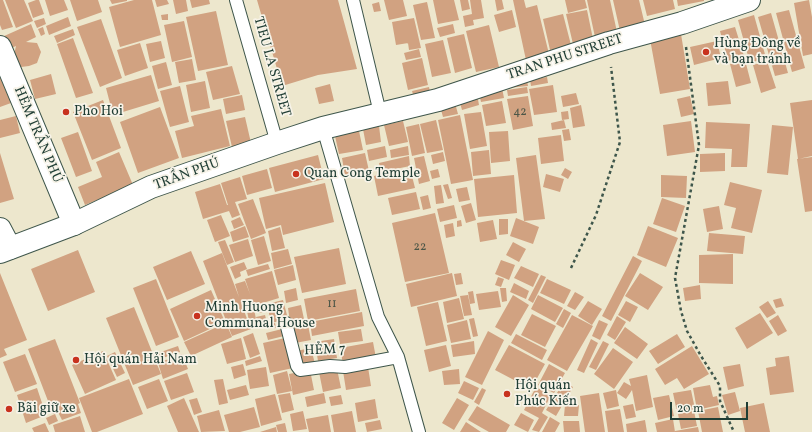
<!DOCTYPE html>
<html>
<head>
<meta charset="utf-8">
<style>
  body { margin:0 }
  #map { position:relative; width:812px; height:432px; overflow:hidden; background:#ede7cd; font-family:Vollkorn,serif }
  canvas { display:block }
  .scale { position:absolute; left:670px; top:402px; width:78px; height:18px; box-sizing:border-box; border:2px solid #1f3d34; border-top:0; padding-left:5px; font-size:12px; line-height:14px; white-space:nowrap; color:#1f3d34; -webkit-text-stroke:3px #f7f3e8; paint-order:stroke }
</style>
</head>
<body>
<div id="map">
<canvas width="812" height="432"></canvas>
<div class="scale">20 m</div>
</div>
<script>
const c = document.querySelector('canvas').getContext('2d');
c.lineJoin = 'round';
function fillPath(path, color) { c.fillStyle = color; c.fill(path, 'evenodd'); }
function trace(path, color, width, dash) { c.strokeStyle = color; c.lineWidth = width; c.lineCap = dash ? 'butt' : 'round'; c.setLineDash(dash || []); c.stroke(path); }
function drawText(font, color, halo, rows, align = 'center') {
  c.font = font + ' Vollkorn,serif'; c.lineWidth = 3.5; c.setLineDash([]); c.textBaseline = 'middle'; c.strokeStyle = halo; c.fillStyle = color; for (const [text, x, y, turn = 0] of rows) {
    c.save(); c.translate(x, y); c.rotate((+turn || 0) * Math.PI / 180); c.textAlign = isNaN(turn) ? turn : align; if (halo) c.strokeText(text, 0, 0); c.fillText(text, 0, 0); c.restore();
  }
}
fillPath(new Path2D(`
  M 0,0 L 3,0 L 13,27 L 2,30 L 0,25 Z
  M 5,0 L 24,0 L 33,21 L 16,28 Z
  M 36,0 L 39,0 L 44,14 L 33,18 L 28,3 Z
  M 45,0 L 64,0 L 68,10 L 50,16 Z
  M 70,0 L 98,0 L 102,12 L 77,21 Z
  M 110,0 L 127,0 L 127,1 L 112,4 Z
  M 134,0 L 152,0 L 161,35 L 120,47 L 109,7 Z
  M 155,0 L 167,0 L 169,4 L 157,7 Z
  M 173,0 L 186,0 L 188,11 L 176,14 Z
  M 190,0 L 209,0 L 210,4 L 192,8 Z
  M 257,0 L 338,0 L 357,69 L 318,75 L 282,86 Z
  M 384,0 L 403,0 L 407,16 L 389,20 Z
  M 433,0 L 454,0 L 459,20 L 438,24 Z
  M 460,0 L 468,0 L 470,9 L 462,11 Z
  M 470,0 L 481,0 L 484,18 L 473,20 L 474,25 L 465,27 L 463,16 L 472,14 Z
  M 495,0 L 502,0 L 504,9 L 497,11 Z
  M 513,0 L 524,0 L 526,8 L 537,5 L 549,54 L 526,60 Z
  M 565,0 L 585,0 L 587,8 L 568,13 Z
  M 587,0 L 610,0 L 617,32 L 595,37 Z
  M 613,0 L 639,0 L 645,25 L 620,31 Z
  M 643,0 L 673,0 L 675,9 L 647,16 Z
  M 677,0 L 704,0 L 704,1 L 678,6 Z
  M 809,0 L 812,17 L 812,54 L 803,56 L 794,3 Z
  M 379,2 L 381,11 L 374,12 L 372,4 Z
  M 427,2 L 435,38 L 421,40 L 413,5 Z
  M 512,10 L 516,27 L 499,32 L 494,15 Z
  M 587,10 L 593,39 L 573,44 L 566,14 Z
  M 789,10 L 805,68 L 792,72 L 776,13 Z
  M 216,11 L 228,65 L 198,71 L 186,17 Z
  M 771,13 L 788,73 L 775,76 L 758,17 Z
  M 168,14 L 168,20 L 162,20 L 161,15 Z
  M 563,14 L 571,45 L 550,50 L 543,19 Z
  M 754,15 L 766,58 L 750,63 L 738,20 Z
  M 68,17 L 71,26 L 49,35 L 46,26 Z
  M 44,18 L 46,24 L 37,28 L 34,21 Z
  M 414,18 L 421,48 L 409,50 L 408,43 L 414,42 L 396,45 L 392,22 Z
  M 101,19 L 122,78 L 100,87 L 77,27 Z
  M 184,21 L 192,57 L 172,62 L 164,25 Z
  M 31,24 L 36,37 L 26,42 L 37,43 L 41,52 L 37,63 L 29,66 L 21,67 L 15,61 L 14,55 L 16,46 L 7,50 L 2,37 Z
  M 453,24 L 455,33 L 440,37 L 437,28 Z
  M 489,25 L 499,67 L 476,72 L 466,31 Z
  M 43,27 L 45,34 L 41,36 L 38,29 Z
  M 735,27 L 744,56 L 728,61 L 720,31 Z
  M 73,29 L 75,35 L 57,43 L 54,36 Z
  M 464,34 L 472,68 L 455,73 L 447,38 Z
  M 681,34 L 690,89 L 660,94 L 650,39 Z
  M 73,38 L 93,93 L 76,98 L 57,44 Z
  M 443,40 L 451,73 L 432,77 L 425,44 Z
  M 161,41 L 165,58 L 150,62 L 146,44 Z
  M 717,41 L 721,58 L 694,65 L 690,47 Z
  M 140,43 L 148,68 L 125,76 L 117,50 Z
  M 419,49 L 421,57 L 406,60 L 404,53 Z
  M 422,58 L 428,85 L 408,90 L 402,63 Z
  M 192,59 L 196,80 L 179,83 L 175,62 Z
  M 745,60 L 751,83 L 736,87 L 730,64 Z
  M 767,61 L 776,88 L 761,93 L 753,65 Z
  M 166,62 L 172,85 L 158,89 L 152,66 Z
  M 232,66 L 240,94 L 213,100 L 206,72 Z
  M 51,74 L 56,94 L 35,99 L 30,80 Z
  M 151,75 L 159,101 L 113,115 L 106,88 Z
  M 0,77 L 11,103 L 0,107 Z
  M 547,77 L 548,83 L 531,86 L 530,80 Z
  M 527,80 L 528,86 L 506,88 Z
  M 205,81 L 210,108 L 191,112 L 186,85 Z
  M 728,81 L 731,104 L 708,106 L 706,83 Z
  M 330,84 L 334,101 L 319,104 L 315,88 Z
  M 553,85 L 557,112 L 534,115 L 529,89 Z
  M 180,86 L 189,122 L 170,127 L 160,91 Z
  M 429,87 L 431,97 L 415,101 L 412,91 Z
  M 527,87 L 528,93 L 508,96 L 507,90 Z
  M 502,88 L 504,98 L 481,102 L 479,93 Z
  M 576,93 L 579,104 L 563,107 L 561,96 Z
  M 477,94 L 479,105 L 462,110 L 459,99 Z
  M 242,95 L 245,110 L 226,114 L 223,99 Z
  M 528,96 L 533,126 L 513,130 L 507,99 Z
  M 690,96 L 694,114 L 681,117 L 677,99 Z
  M 103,100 L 121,148 L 92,160 L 73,112 Z
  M 812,100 L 812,156 L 798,159 L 790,103 Z
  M 502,101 L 506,123 L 486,126 L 482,105 Z
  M 455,103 L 458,114 L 443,117 L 440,106 Z
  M 581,105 L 585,126 L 573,128 L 570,108 Z
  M 160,107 L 179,158 L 138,173 L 120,122 Z
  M 221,109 L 230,146 L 182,158 L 175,131 L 194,126 L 191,116 Z
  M 568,111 L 569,119 L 562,120 L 561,112 Z
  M 481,112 L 487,146 L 470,149 L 464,114 Z
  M 460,115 L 473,180 L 451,184 L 438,120 Z
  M 16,116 L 20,133 L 0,138 L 0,120 Z
  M 245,117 L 251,143 L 232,147 L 226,121 Z
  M 436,120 L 443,150 L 427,153 L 420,124 Z
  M 564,120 L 566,128 L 552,130 L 551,123 Z
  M 403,121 L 408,142 L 389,146 L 384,125 Z
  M 691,121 L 695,152 L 667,156 L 663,125 Z
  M 706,122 L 750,124 L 747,167 L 731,167 L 732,149 L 705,148 Z
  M 419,124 L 425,153 L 412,156 L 406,127 Z
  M 772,125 L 793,127 L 788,175 L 767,173 Z
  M 379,126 L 381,142 L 366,145 L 363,129 Z
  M 569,129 L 571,140 L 564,141 L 562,130 Z
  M 359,131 L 363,150 L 339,154 L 335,136 Z
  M 508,131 L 510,161 L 491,163 L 489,132 Z
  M 78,132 L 92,171 L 76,177 L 61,138 Z
  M 561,135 L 564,161 L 541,164 L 538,138 Z
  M 385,146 L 387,157 L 369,161 L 367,150 Z
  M 408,146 L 409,155 L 391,158 L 390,150 Z
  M 489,150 L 491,174 L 473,176 L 471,152 Z
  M 119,152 L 133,185 L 85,205 L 78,187 L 102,177 L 96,162 Z
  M 443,152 L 445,161 L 433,164 L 431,155 Z
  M 0,153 L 14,199 L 0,203 Z
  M 365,153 L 369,171 L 345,176 L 342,158 Z
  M 725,153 L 725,171 L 700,172 L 700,154 Z
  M 318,155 L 324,179 L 275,192 L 269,168 Z
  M 536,155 L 545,219 L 524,221 L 516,158 Z
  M 409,156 L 410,166 L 381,172 L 379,163 Z
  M 424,156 L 430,181 L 419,184 L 414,158 Z
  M 812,157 L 812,211 L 805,212 L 797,159 Z
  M 410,168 L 415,188 L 378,196 L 374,176 Z
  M 565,168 L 572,172 L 568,179 L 561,175 Z
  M 267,169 L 272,188 L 247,195 L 242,176 Z
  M 438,169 L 440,177 L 432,179 L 430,171 Z
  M 546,174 L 564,179 L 560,192 L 543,187 Z
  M 514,175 L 517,213 L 478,217 L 474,179 Z
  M 661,175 L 687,176 L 686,198 L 661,197 Z
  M 240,177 L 247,199 L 235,202 L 240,215 L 232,218 L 229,211 L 203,219 L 195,192 L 220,184 L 227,205 L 228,205 L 221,183 Z
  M 730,182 L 762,190 L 752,233 L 731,228 L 736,208 L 724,205 Z
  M 325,183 L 334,222 L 283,235 L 281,225 L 266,229 L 259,198 Z
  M 448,184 L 452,198 L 448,199 L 443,185 Z
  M 441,185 L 444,203 L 436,204 L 434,186 Z
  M 467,187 L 470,200 L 459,202 L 456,189 Z
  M 416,192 L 420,209 L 392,215 L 388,198 Z
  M 428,195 L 431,208 L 423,210 L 420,197 Z
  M 662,198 L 685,206 L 676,232 L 653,224 Z
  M 253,199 L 266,233 L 251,239 L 238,204 Z
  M 471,203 L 476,220 L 466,223 L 461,206 Z
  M 454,205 L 457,218 L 440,222 L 437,209 Z
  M 719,206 L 723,229 L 707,232 L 703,209 Z
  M 435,213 L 449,273 L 405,282 L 392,223 Z
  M 221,215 L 230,236 L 215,242 L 207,220 Z
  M 240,217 L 244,225 L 234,229 L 231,221 Z
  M 516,218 L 539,227 L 533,244 L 510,236 Z
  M 499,219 L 508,219 L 508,234 L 499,235 Z
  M 461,220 L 462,226 L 457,227 L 457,221 Z
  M 493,220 L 497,239 L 480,242 L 477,223 Z
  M 453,223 L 455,236 L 446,238 L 444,225 Z
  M 245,226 L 249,237 L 233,242 L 230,232 Z
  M 648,226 L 678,238 L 666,267 L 637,255 Z
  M 280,227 L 285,248 L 272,251 L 268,231 Z
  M 709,233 L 745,236 L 743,254 L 707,251 Z
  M 264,236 L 271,261 L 258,265 L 251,240 Z
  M 248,239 L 253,256 L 235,262 L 229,245 Z
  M 225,240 L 234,262 L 227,265 L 218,242 Z
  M 513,242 L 526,249 L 519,262 L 506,255 Z
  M 339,248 L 346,284 L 302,293 L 294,257 Z
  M 288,249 L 292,264 L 274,269 L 271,253 Z
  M 78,250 L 95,292 L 48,311 L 31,269 Z
  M 191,251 L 205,284 L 167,300 L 153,267 Z
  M 222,253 L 239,297 L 235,284 L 245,281 L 250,294 L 245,279 L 272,271 L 279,298 L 253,306 L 251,299 L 241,303 L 251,329 L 232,336 L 203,261 Z
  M 733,254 L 733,284 L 699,283 L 699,255 Z
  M 633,256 L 642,261 L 611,321 L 602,316 Z
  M 501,260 L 515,265 L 509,280 L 495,274 Z
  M 244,262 L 247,269 L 240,272 L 241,276 L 235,279 L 230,267 Z
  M 268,264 L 270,269 L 248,276 L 246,270 Z
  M 293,265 L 296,280 L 278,285 L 274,270 Z
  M 521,266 L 539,274 L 533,287 L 514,278 Z
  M 0,273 L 27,340 L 4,349 L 7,355 L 0,358 Z
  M 452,273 L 457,296 L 411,307 L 406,284 Z
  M 461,273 L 463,284 L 456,285 L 454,274 Z
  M 640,273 L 663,287 L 648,310 L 625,296 Z
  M 541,275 L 546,277 L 533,303 L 528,300 Z
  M 498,277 L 504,279 L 501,287 L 495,285 Z
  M 156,279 L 179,337 L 156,346 L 133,288 Z
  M 547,279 L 571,290 L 564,304 L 540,293 Z
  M 514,283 L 529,291 L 526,299 L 510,292 Z
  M 700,285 L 701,299 L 685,301 L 683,288 Z
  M 296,288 L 298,300 L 286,303 L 284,291 Z
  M 500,288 L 506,288 L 507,301 L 502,302 Z
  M 356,289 L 360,311 L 308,321 L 304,299 Z
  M 211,290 L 225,322 L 184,341 L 170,309 Z
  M 473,291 L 475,303 L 470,304 L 468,292 Z
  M 498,291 L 501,307 L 479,310 L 476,294 Z
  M 575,292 L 584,297 L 575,310 L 567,306 Z
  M 468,295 L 472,315 L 464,316 L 460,296 Z
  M 513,295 L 529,305 L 511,336 L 495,327 Z
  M 538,295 L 563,308 L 555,322 L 531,309 Z
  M 459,298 L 464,319 L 447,323 L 443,302 Z
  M 781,298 L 784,306 L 776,308 L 773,300 Z
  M 283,300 L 288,319 L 271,323 L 267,304 Z
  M 588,301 L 602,309 L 592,325 L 578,316 Z
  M 626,301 L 638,307 L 630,322 L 618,315 Z
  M 768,301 L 776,313 L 767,318 L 759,307 Z
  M 438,302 L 447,341 L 426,346 L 417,307 Z
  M 265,304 L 267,311 L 259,313 L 257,306 Z
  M 301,305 L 304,319 L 290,322 L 288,308 Z
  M 134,307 L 161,374 L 133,385 L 106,318 Z
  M 254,309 L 256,319 L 249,321 L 247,311 Z
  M 564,309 L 571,313 L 563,328 L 556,324 Z
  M 362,312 L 364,326 L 312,336 L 310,322 Z
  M 760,313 L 773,333 L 747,349 L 735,328 Z
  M 532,314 L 556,326 L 545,347 L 521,335 Z
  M 265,315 L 267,323 L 258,325 L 256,317 Z
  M 572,315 L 593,326 L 567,371 L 547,360 Z
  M 778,315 L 787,331 L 778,336 L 769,321 Z
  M 617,316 L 626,322 L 615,340 L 607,335 Z
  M 474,318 L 478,336 L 473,337 L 469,319 Z
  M 467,320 L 471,339 L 451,343 L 447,325 Z
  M 599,320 L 608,324 L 600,340 L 592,336 Z
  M 226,323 L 232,337 L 191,356 L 184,342 Z
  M 275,323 L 276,328 L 267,329 L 266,325 Z
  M 308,325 L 311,340 L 295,343 L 292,329 Z
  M 625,327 L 648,344 L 637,359 L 614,343 Z
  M 282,329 L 284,336 L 268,340 L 266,333 Z
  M 361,329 L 363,341 L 340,344 L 338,332 Z
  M 488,331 L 504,340 L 482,385 L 465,377 Z
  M 253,333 L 260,354 L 250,358 L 243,337 Z
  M 516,334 L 547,350 L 542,360 L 511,343 Z
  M 677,334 L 685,347 L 658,364 L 649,351 Z
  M 241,338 L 246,359 L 227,364 L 221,344 Z
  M 285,338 L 293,368 L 270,373 L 263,343 Z
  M 55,339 L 80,403 L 78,404 L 81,413 L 62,420 L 58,412 L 68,408 L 53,414 L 28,349 Z
  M 334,339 L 337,358 L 318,361 L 315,342 Z
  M 591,339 L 598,343 L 584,373 L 577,370 Z
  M 474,341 L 475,354 L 453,357 L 451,345 Z
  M 603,341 L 609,344 L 596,370 L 589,367 Z
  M 373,342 L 376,358 L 343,364 L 340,348 Z
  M 446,345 L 451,366 L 429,372 L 424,350 Z
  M 509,345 L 545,364 L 531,389 L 495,370 Z
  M 178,346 L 180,352 L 157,360 L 155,354 Z
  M 692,346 L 709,374 L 684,389 L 677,378 L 665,385 L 655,369 Z
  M 311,348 L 315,364 L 300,367 L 296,351 Z
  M 613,348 L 633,362 L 614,389 L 594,374 Z
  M 103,351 L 116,380 L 85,394 L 72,365 Z
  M 115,352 L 125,373 L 117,377 L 107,356 Z
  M 25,354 L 37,384 L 15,392 L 3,362 Z
  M 182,354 L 188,369 L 163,379 L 158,363 Z
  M 260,356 L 262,361 L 246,366 L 245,361 Z
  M 789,356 L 794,392 L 770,395 L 766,368 L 776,366 L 775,358 Z
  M 243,364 L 246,375 L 234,379 L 231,367 Z
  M 549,364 L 565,373 L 554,393 L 538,385 Z
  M 740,364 L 744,386 L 728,390 L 723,367 Z
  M 266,367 L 269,386 L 250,389 L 247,370 Z
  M 368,367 L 371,386 L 346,390 L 343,371 Z
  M 337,369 L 341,388 L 323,392 L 319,372 Z
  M 459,369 L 460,384 L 444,385 L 442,371 Z
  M 310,370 L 314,390 L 293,395 L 289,374 Z
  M 287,371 L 292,391 L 277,394 L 273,375 Z
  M 187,373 L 194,392 L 171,400 L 164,381 Z
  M 647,375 L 653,407 L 636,411 L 632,390 L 626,399 L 617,393 L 624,382 L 631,386 L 629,379 Z
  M 129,379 L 143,414 L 97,432 L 92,432 L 79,398 Z
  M 159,379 L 168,401 L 147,409 L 138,387 Z
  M 223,379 L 228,403 L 219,405 L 214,380 Z
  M 464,381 L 479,388 L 473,400 L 458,393 Z
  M 564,382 L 573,387 L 556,416 L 546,410 Z
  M 246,385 L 249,395 L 230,400 L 227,390 Z
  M 710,385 L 713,397 L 717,396 L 719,405 L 697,410 L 693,388 Z
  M 536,387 L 551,395 L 542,413 L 548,417 L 539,432 L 532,430 L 539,418 L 524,410 Z
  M 37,388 L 46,415 L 26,423 L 17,395 Z
  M 482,388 L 486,390 L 479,405 L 474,402 Z
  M 616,390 L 619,406 L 607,409 L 603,393 Z
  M 691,390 L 695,409 L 677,412 L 673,393 Z
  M 735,392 L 740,411 L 728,415 L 722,395 Z
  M 290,393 L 294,410 L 282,413 L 278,395 Z
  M 324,393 L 326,403 L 307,407 L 305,397 Z
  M 599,393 L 605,432 L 585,432 L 580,396 Z
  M 275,394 L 282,420 L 261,426 L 255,399 Z
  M 341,395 L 343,404 L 331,406 L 329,397 Z
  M 669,395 L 674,416 L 658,420 L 653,398 Z
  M 184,398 L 199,432 L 178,432 L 167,406 Z
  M 197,398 L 202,412 L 194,415 L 189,400 Z
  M 457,398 L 469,405 L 454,430 L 442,423 Z
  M 375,399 L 378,418 L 358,422 L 355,403 Z
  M 764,403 L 770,432 L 745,432 L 740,408 Z
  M 633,404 L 636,417 L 626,419 L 623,406 Z
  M 565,405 L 579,405 L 578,416 L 564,416 Z
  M 477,406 L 510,425 L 506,432 L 489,432 L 468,420 Z
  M 254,407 L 260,427 L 240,432 L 229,432 L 224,415 Z
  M 718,407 L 723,432 L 702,432 L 698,411 Z
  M 620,409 L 624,432 L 608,432 L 605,411 Z
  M 219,410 L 225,431 L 201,432 L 197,416 Z
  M 303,411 L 307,429 L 293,431 L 290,414 Z
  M 352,411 L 356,432 L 334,432 L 331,415 Z
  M 694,411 L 697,426 L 681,429 L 678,414 Z
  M 521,413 L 534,420 L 528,432 L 514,425 Z
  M 55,414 L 58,421 L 49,425 L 46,418 Z
  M 328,415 L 331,432 L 309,432 L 306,419 Z
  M 80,416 L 85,432 L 55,432 L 53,425 Z
  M 550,417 L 560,423 L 555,432 L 542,432 Z
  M 673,419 L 675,432 L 657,432 L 655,423 Z
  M 380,420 L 382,429 L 367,432 L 365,423 Z
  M 645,420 L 647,432 L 627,432 L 626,424 Z
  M 563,421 L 579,421 L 580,432 L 564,432 Z
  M 466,422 L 481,432 L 460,432 Z
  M 45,423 L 49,432 L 34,432 L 32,428 Z
  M 285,423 L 287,432 L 278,432 L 276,425 Z
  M 276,427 L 277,432 L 260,432 Z
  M 698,427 L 699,432 L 675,432 L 675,431 Z`), '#d1a281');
const service = new Path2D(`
  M 236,0 L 277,143
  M 353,0 L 380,113
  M 323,128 L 378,317 L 398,357 L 419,432
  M 286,323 L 297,366 L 300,370 L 330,366 L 345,367 L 398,357`);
const minor = new Path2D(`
  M 0,47 L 74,224
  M 0,229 L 10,248`);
const secondary = new Path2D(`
  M 0,252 L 74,224 L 151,187 L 277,143 L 323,128 L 438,100 L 609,43 L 682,23 L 749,0`);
trace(service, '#3e564b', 14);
trace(minor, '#3e564b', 24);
trace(secondary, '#3e564b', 24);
trace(new Path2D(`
  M 686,47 L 699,145 L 675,278 L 681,311 L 687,331 L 701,356 L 720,386 L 720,401 L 734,432
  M 571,268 L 596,215 L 620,142 L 611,67`), '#3e564b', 2.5, [3, 3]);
trace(service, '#fff', 12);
trace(minor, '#fff', 22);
trace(secondary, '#fff', 22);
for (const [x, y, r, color] of [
  [706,52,4,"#c8321e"],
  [66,112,4,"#c8321e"],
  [296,174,4,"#c8321e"],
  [197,316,4,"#c8321e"],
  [76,360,4,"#c8321e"],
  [507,394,4,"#c8321e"],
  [9,409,4,"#c8321e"]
]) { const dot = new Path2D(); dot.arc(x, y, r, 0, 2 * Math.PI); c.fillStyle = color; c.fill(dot); trace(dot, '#f7f3e8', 1.5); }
drawText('12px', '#4c5647', null, [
  ["42",520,113],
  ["22",420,248],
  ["11",332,305]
]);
drawText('14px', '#1f3d34', '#f7f3e8', [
  ["Hùng Đông về",714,44],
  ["và bạn tránh",714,60],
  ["Pho Hoi",74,112],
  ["Quan Cong Temple",304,174],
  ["Minh Huong",205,308],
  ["Communal House",205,324],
  ["Hội quán Hải Nam",84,360],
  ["Hội quán",515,386],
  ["Phúc Kiến",515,402],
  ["Bãi giữ xe",17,409]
], 'left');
drawText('14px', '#1f3d34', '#f7f3e8', [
  ["TRAN PHU STREET",565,58,-18],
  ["TIEU LA STREET",271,67,74],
  ["HẺM TRẦN PHÚ",37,135,67],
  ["TRẦN PHÚ",187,175,-20],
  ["HẺM 7",325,351,-2]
]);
</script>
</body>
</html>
